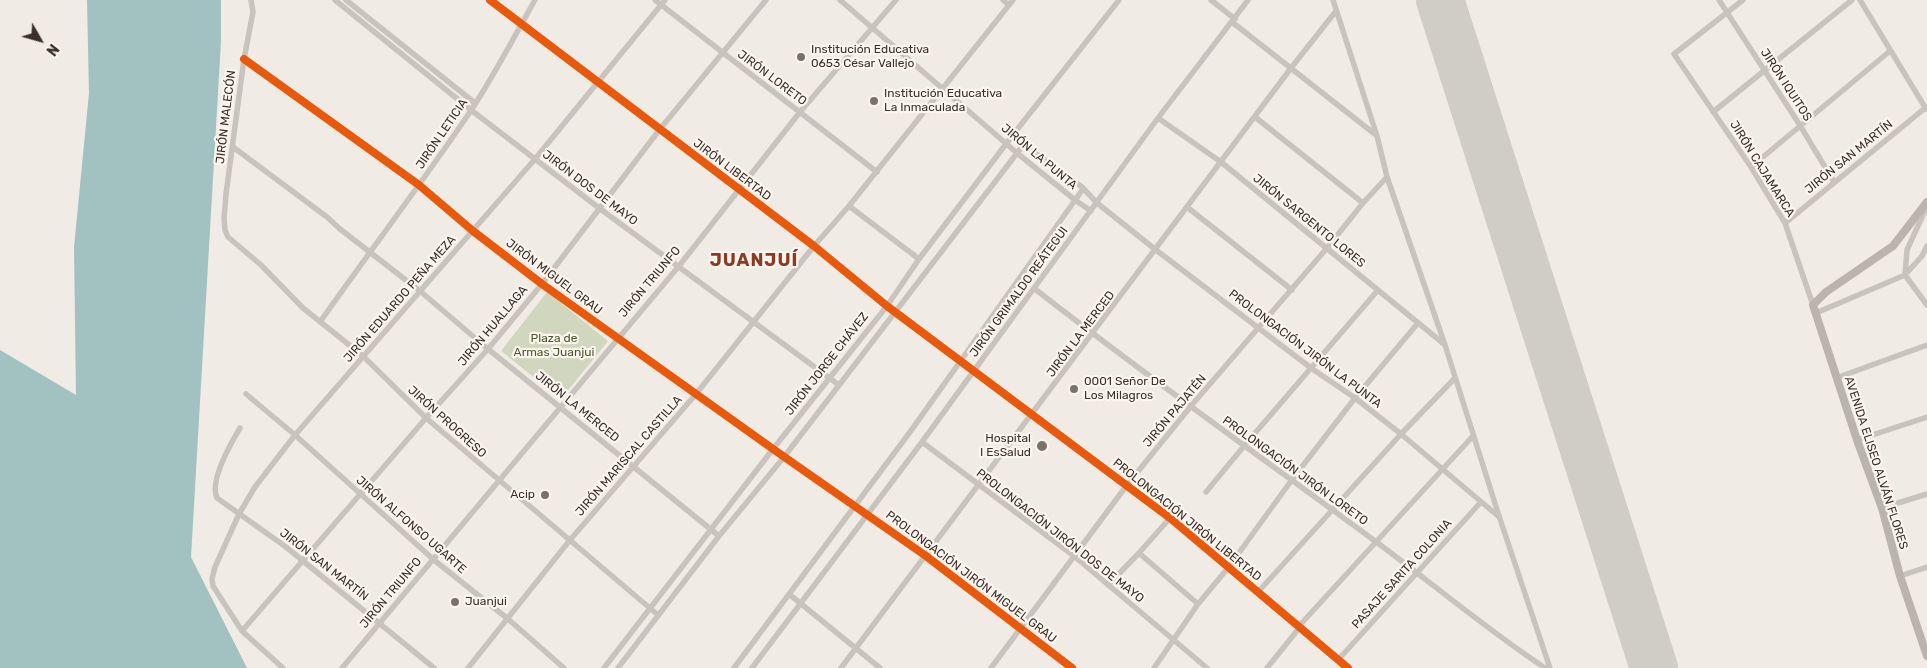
<!DOCTYPE html>
<html>
<head>
<meta charset="utf-8">
<style>
  body { margin:0 }
  #map { position:relative; width:1927px; height:668px; overflow:hidden; background:#f0ebe5; font-family:Rubik,sans-serif }
  canvas { display:block }
  .north { position:absolute; left:15px; top:15px; width:50px; height:50px; -webkit-text-stroke:4px #fbf5ee; paint-order:stroke; rotate:128deg; font-size:14px; font-weight:700; line-height:20px; text-align:center; color:#3b302b }
  .north::after { content:''; display:block; margin:auto; width:18px; height:22px; background:#3b302b; clip-path:polygon(50% 0,100% 100%,50% 72%,0 100%) }
</style>
</head>
<body>
<div id="map">
<canvas width="1927" height="668"></canvas>
<div class="north">N</div>
</div>
<script>
const c = document.querySelector('canvas').getContext('2d');
c.lineJoin = 'round';
function fillPath(path, color) { c.fillStyle = color; c.fill(path, 'evenodd'); }
function trace(path, color, width, dash) { c.strokeStyle = color; c.lineWidth = width; c.lineCap = dash ? 'butt' : 'round'; c.setLineDash(dash || []); c.stroke(path); }
function drawText(font, color, halo, rows, align = 'center') {
  c.font = font + ' Rubik,sans-serif'; c.lineWidth = 4.5; c.setLineDash([]); c.textBaseline = 'middle'; c.strokeStyle = halo; c.fillStyle = color; for (const [text, x, y, turn = 0] of rows) {
    c.save(); c.translate(x, y); c.rotate((+turn || 0) * Math.PI / 180); c.textAlign = isNaN(turn) ? turn : align; if (halo) c.strokeText(text, 0, 0); c.fillText(text, 0, 0); c.restore();
  }
}
fillPath(new Path2D(`
  M 547,292 L 608,341 L 561,399 L 501,351 Z`), '#d1d6bf');
fillPath(new Path2D(`
  M 87,0 L 221,0 L 221,41 L 191,557 L 247,668 L 0,668 L 0,350 L 76,395 L 74,247 L 89,93 Z`), '#a1c2c1');
trace(new Path2D(`
  M 1440,0 L 1654,668`), '#d0ccc6', 48);
trace(new Path2D(`
  M 251,0 L 253,12 L 244,59 L 226,194 L 224,219 L 225,230 L 228,237 L 261,265 L 303,308 L 363,356 L 426,418 L 658,615
  M 335,0 L 471,110 L 599,208 L 839,385
  M 346,0 L 475,103
  M 490,0 L 814,246 L 887,306 L 1170,518 L 1348,668
  M 655,0 L 877,172
  M 840,0 L 1017,153 L 1075,200 L 1091,211
  M 1003,0 L 1009,5
  M 1211,0 L 1235,19
  M 1333,0 L 1377,136 L 1387,177 L 1445,345 L 1499,516 L 1550,668
  M 1719,0 L 1801,127 L 1834,182
  M 1743,0 L 1674,54 L 1751,167 L 1785,223 L 1813,305
  M 1860,0 L 1926,109
  M 1232,22 L 1376,135
  M 244,59 L 419,185 L 473,231 L 542,284 L 773,449 L 926,556 L 1072,668
  M 1713,112 L 1852,0
  M 1255,117 L 1363,203
  M 1158,118 L 1221,162 L 1444,344
  M 1012,136 L 1082,187 L 1097,203 L 1156,250 L 1311,368 L 1355,398 L 1401,434 L 1498,516
  M 233,147 L 327,217 L 340,229 L 420,291 L 488,349 L 719,536
  M 1751,167 L 1890,51
  M 849,206 L 919,259
  M 1927,206 L 1907,250 L 1905,275 L 1927,305
  M 1187,207 L 1292,290
  M 1785,223 L 1925,108
  M 1035,289 C 1146,376 1261,457 1375,541 C 1432,583 1486,629 1545,668
  M 1816,313 L 1905,275 L 1922,256 L 1927,246
  M 320,322 C 369,252 422,183 470,112 C 494,76 514,37 535,0
  M 1836,378 L 1927,345
  M 246,394 L 295,435 L 434,560 L 508,619 L 564,668
  M 240,428 C 231,443 209,481 217,498 L 286,547 L 434,668
  M 1857,440 L 1927,417
  M 922,442 L 1074,556 L 1207,668
  M 1206,492 L 1244,446 L 1378,290
  M 1882,508 L 1927,494
  M 1139,553 L 1198,604
  M 1900,576 L 1927,567
  M 1108,585 L 1139,553 L 1170,518
  M 1258,592 L 1401,434 L 1455,378
  M 789,594 L 880,668
  M 1299,626 L 1473,436
  M 242,631 L 426,418 L 488,349 L 542,284 L 660,129 L 766,0
  M 1338,660 L 1481,502
  M 283,668 L 242,631 L 213,586 L 212,579 L 215,567 L 239,514 L 255,487 L 295,435 L 535,159 L 665,0
  M 342,668 L 679,266 L 800,112 L 896,0
  M 468,668 L 570,540 L 696,394 L 814,246 L 849,206 L 1013,0
  M 604,668 L 773,449 L 887,306 L 919,259 L 1012,136 L 1119,0
  M 618,668 L 719,536 L 784,457 L 1024,144
  M 734,668 L 910,432 L 1083,189
  M 752,668 L 922,442 L 1158,118 L 1248,0
  M 841,668 L 1291,68 L 1336,11
  M 991,668 L 1127,485 L 1191,406 L 1327,248 L 1363,203 L 1387,177
  M 1154,668 L 1198,604 L 1228,568 L 1291,481 L 1355,398 L 1418,323
  M 1267,668 L 1300,627`), '#c9c3be', 5.5);
trace(new Path2D(`
  M 1927,202 L 1893,246 L 1826,292 L 1813,305 L 1857,440 L 1882,508 L 1900,576 L 1927,656`), '#bab3ae', 8);
trace(new Path2D(`
  M 490,0 L 814,246 L 887,306 L 1170,518 L 1348,668
  M 244,59 L 419,185 L 473,231 L 542,284 L 773,449 L 926,556 L 1072,668`), '#e8590c', 8);
for (const [x, y, r, color] of [
  [801,57,5,"#7a716c"],
  [874,101,5,"#7a716c"],
  [1074,389,5,"#7a716c"],
  [1042,446,6,"#7a716c"],
  [545,495,5,"#7a716c"],
  [455,602,5,"#7a716c"]
]) { const dot = new Path2D(); dot.arc(x, y, r, 0, 2 * Math.PI); c.fillStyle = color; c.fill(dot); trace(dot, '#fbf5ee', 2); }
drawText('12px', '#3b302b', '#fbf5ee', [
  ["Institución Educativa",811,50],
  ["0653 César Vallejo",811,64],
  ["Institución Educativa",884,94],
  ["La Inmaculada",884,108],
  ["0001 Señor De",1084,382],
  ["Los Milagros",1084,396],
  ["Hospital",1031,439,"right"],
  ["I EsSalud",1031,453,"right"],
  ["Acip",535,495,"right"],
  ["Juanjui",465,602]
], 'left');
drawText('12px', '#3b302b', '#fbf5ee', [
  ["JIRÓN LORETO",772,78,37],
  ["JIRÓN IQUITOS",1786,85,57],
  ["JIRÓN MALECÓN",226,117,-83],
  ["JIRÓN LETICIA",442,134,-56],
  ["JIRÓN LA PUNTA",1039,157,40],
  ["JIRÓN SAN MARTÍN",1849,157,-39],
  ["JIRÓN CAJAMARCA",1762,169,58],
  ["JIRÓN LIBERTAD",732,170,37],
  ["JIRÓN DOS DE MAYO",590,188,37],
  ["JIRÓN SARGENTO LORES",1309,221,39],
  ["JIRÓN MIGUEL GRAU",554,277,37],
  ["JIRÓN TRIUNFO",650,282,-50],
  ["JIRÓN GRIMALDO REÁTEGUI",1019,292,-54],
  ["JIRÓN EDUARDO PEÑA MEZA",400,299,-49],
  ["JIRÓN HUALLAGA",493,326,-50],
  ["JIRÓN LA MERCED",1081,334,-53],
  ["PROLONGACIÓN JIRÓN LA PUNTA",1305,349,37],
  ["JIRÓN JORGE CHÁVEZ",827,364,-52],
  ["JIRÓN LA MERCED",577,407,39],
  ["JIRÓN PAJATÉN",1175,411,-50],
  ["JIRÓN PROGRESO",447,422,42],
  ["JIRÓN MARISCAL CASTILLA",629,456,-49],
  ["AVENIDA ELISEO ALVÁN FLORES",1876,463,72],
  ["PROLONGACIÓN JIRÓN LORETO",1295,471,36],
  ["PROLONGACIÓN JIRÓN LIBERTAD",1187,520,39],
  ["JIRÓN ALFONSO UGARTE",411,525,41],
  ["PROLONGACIÓN JIRÓN DOS DE MAYO",1060,536,38],
  ["JIRÓN SAN MARTÍN",324,565,38],
  ["PASAJE SARITA COLONIA",1402,574,-48],
  ["PROLONGACIÓN JIRÓN MIGUEL GRAU",971,577,37],
  ["JIRÓN TRIUNFO",391,593,-50]
]);
drawText('12px', '#4a5a2e', '#fbf5ee', [
  ["Plaza de",554,339],
  ["Armas Juanjui",554,353]
]);
c.letterSpacing = '1px';
drawText('bold 18px', '#8c3b22', '#fbf5ee', [
  ["JUANJUÍ",754,261]
]);
c.letterSpacing = '0px';
</script>
</body>
</html>
